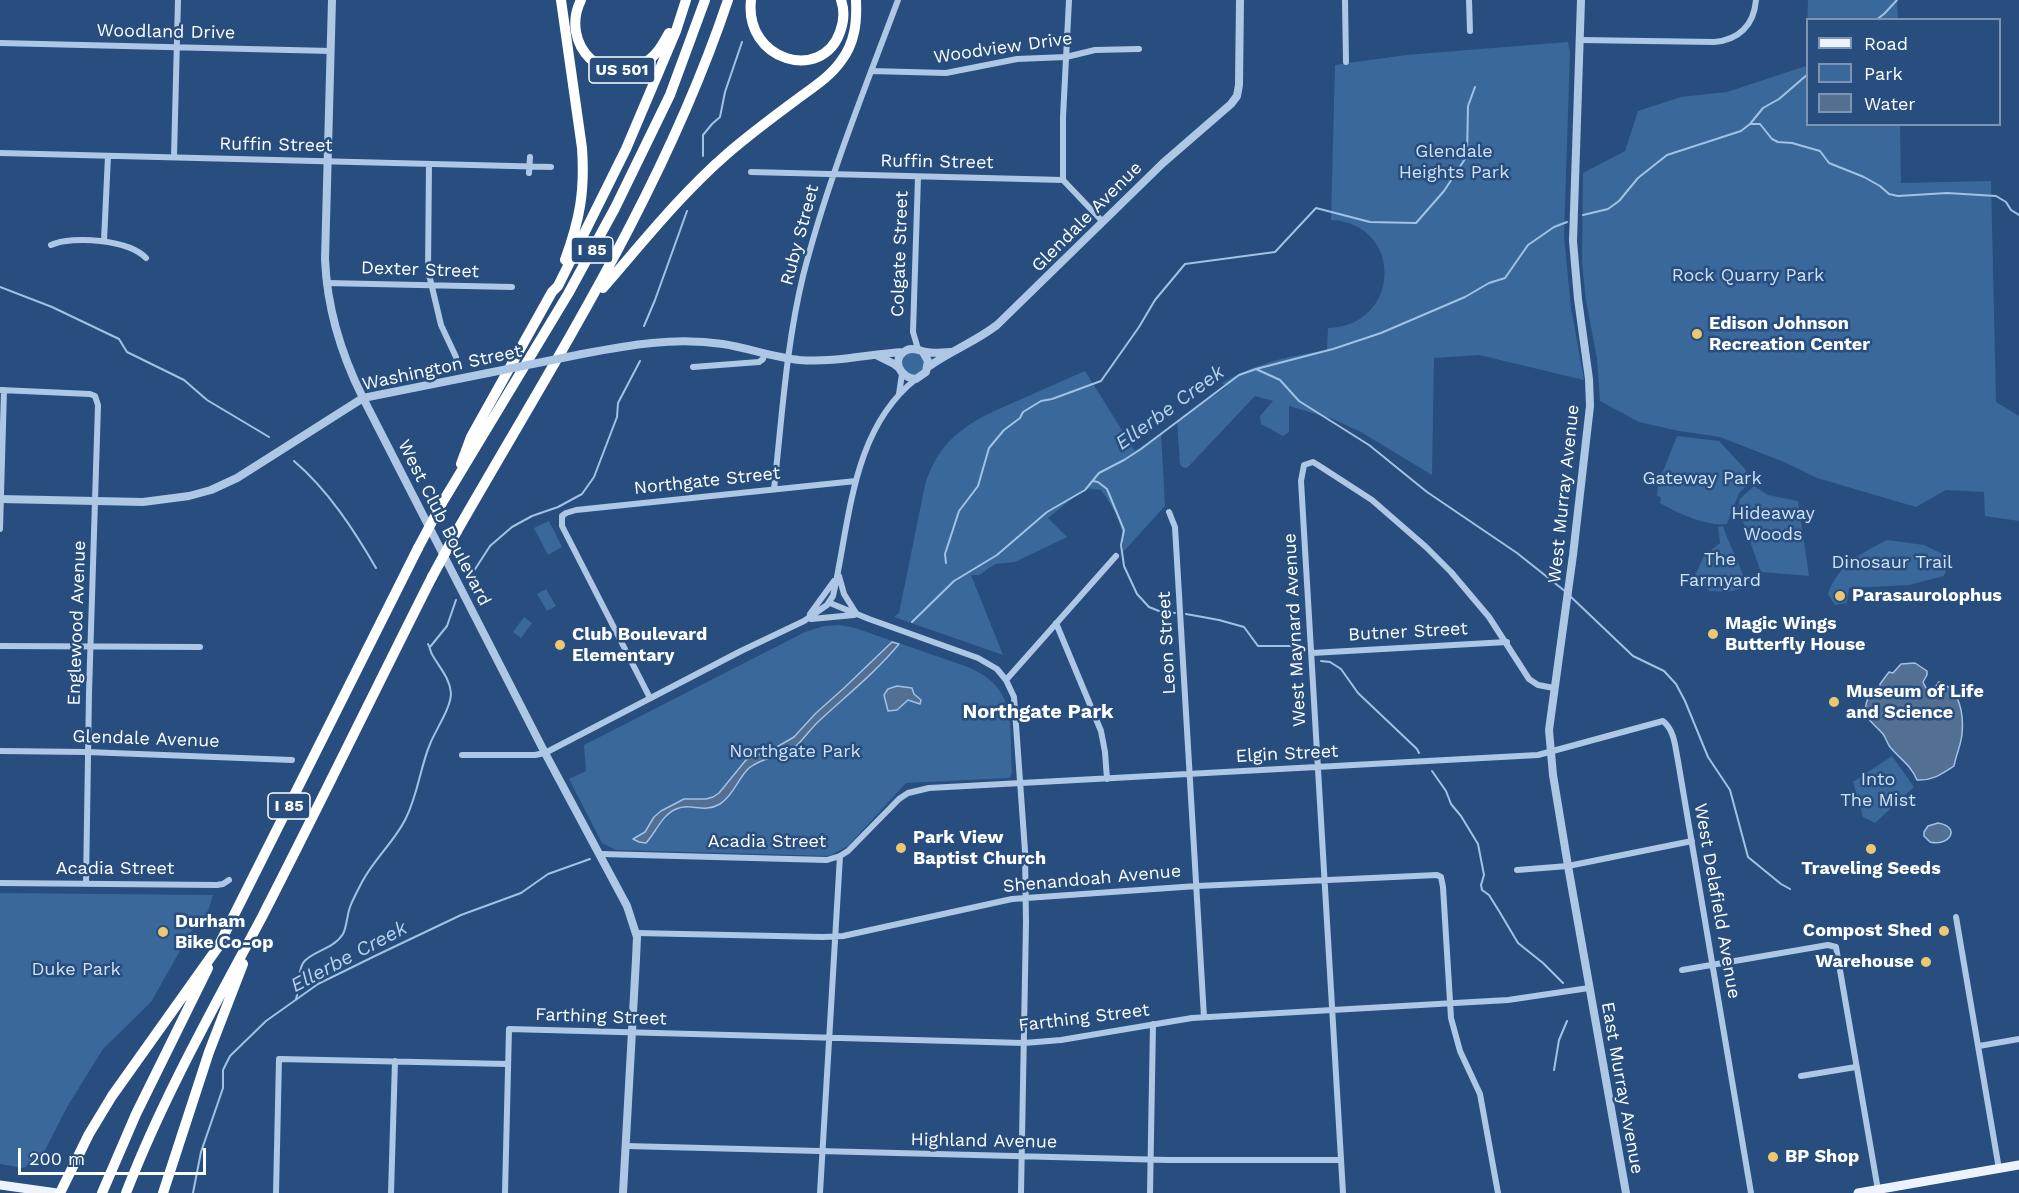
<!DOCTYPE html>
<html>
<head>
<meta charset="utf-8">
<style>
  body { margin:0 }
  #map { position:relative; width:2019px; height:1193px; overflow:hidden; background:#274e7e; font-family:"Work Sans",sans-serif }
  canvas { display:block }
  .legend { position:absolute; left:1806px; top:18px; width:195px; height:108px; box-sizing:border-box; background:#274e7e; border:2px solid #7d95b2; margin:0; padding:8px 10px; list-style:none; font-size:18px; color:#fff }
  .legend li { display:flex; align-items:center; gap:12px; height:30px }
  .legend b { width:30px; border:2px solid #7d95b2 }
  .scale { position:absolute; left:18px; top:1148px; width:188px; height:27px; box-sizing:border-box; border:3px solid #fff; border-top:0; padding-left:8px; font-size:18px; line-height:21px; white-space:nowrap; color:#fff; -webkit-text-stroke:4px #274e7e; paint-order:stroke }
</style>
</head>
<body>
<div id="map">
<canvas width="2019" height="1193"></canvas>
<ul class="legend">
<li><b style="height:8px;background:#edf3fd"></b>Road</li>
<li><b style="height:16px;background:#3a689b"></b>Park</li>
<li><b style="height:16px;background:#536f91"></b>Water</li>
</ul>
<div class="scale">200 m</div>
</div>
<script>
const c = document.querySelector('canvas').getContext('2d');
c.lineJoin = 'round';
function fillPath(path, color) { c.fillStyle = color; c.fill(path, 'evenodd'); }
function trace(path, color, width, dash) { c.strokeStyle = color; c.lineWidth = width; c.lineCap = dash ? 'butt' : 'round'; c.setLineDash(dash || []); c.stroke(path); }
function drawText(font, color, halo, rows, align = 'center') {
  c.font = font + ' "Work Sans",sans-serif'; c.lineWidth = 5; c.setLineDash([]); c.textBaseline = 'middle'; c.strokeStyle = halo; c.fillStyle = color; for (const [text, x, y, turn = 0] of rows) {
    c.save(); c.translate(x, y); c.rotate((+turn || 0) * Math.PI / 180); c.textAlign = isNaN(turn) ? turn : align; if (halo) c.strokeText(text, 0, 0); c.fillText(text, 0, 0); c.restore();
  }
}
fillPath(new Path2D(`
  M 1808,0 L 1897,0 L 1898,19 L 1808,20 L 1808,124 L 1900,125 L 1901,183 L 1991,181 L 1996,402 L 2019,416 L 2019,521 L 1985,516 L 1984,492 L 1946,490 L 1916,507 L 1817,478 L 1784,462 L 1720,437 L 1679,431 L 1639,422 L 1600,401 L 1597,359 L 1586,301 L 1582,263 L 1583,173 L 1625,151 L 1638,111 L 1681,97 L 1727,92 L 1806,66 Z
  M 1568,42 L 1570,52 L 1564,236 L 1571,308 L 1584,380 L 1479,355 L 1434,358 L 1432,475 L 1361,432 L 1333,419 L 1289,406 L 1289,432 L 1283,436 L 1261,424 L 1260,416 L 1273,401 L 1255,396 L 1189,466 L 1186,468 L 1182,467 L 1180,464 L 1177,421 L 1228,386 L 1222,383 C 1258,362 1287,357 1327,350 L 1328,328 C 1402,326 1404,223 1331,220 L 1335,65 L 1406,55 Z
  M901 363a12 12 0 1 1 24 0a12 12 0 1 1-24 0Z
  M 1085,371 L 1135,451 L 1161,433 L 1165,506 L 1123,552 C 1125,527 1115,509 1101,490 L 1085,488 L 1048,518 L 1067,537 L 1015,562 L 995,564 L 979,575 L 971,575 L 1003,655 L 894,617 L 899,613 L 925,485 C 940,435 973,420 1017,401 C 1040,391 1062,381 1085,371 Z
  M 1677,436 L 1719,441 L 1745,469 L 1750,482 L 1739,493 L 1727,524 C 1708,527 1677,513 1660,503 L 1661,497 L 1657,496 L 1658,484 Z
  M 1754,486 L 1768,495 L 1798,501 L 1809,576 L 1761,572 L 1738,508 L 1740,499 Z
  M 549,521 L 562,547 L 548,555 L 534,528 Z
  M 1723,526 C 1730,547 1741,566 1747,587 L 1728,592 L 1709,591 L 1695,575 L 1704,556 L 1720,543 L 1718,527 Z
  M 1887,540 L 1924,545 L 1951,558 L 1944,576 L 1909,585 L 1849,588 L 1847,603 L 1835,605 L 1828,594 C 1838,564 1862,553 1887,540 Z
  M 546,589 L 556,606 L 547,611 L 537,594 Z
  M 524,617 L 532,623 L 521,638 L 513,632 Z
  M 840,625 L 855,628 L 965,666 C 1019,687 1009,723 1012,772 L 1010,778 L 906,783 L 848,846 L 829,856 L 616,850 L 602,843 L 569,779 L 586,771 L 584,745 L 805,632 L 824,626 Z
  M 1892,756 L 1914,787 L 1875,823 L 1863,817 L 1853,782 Z
  M 0,893 L 213,895 L 207,914 L 190,933 L 151,1002 L 103,1049 L 67,1107 L 40,1160 L 23,1168 L 0,1164 Z`), '#3a689b');
const water = new Path2D(`
  M 892,642 L 899,644 C 876,672 847,695 820,720 C 811,728 804,739 795,747 C 781,757 763,757 749,768 C 738,778 734,795 720,804 C 703,814 691,802 676,809 C 662,815 656,832 646,843 L 639,842 L 633,839 L 645,832 L 654,817 L 661,811 L 684,799 L 706,799 L 713,797 L 719,793 L 746,760 L 775,748 L 794,737 L 816,713 L 844,688 Z
  M 1915,663 L 1927,671 L 1927,675 L 1923,682 L 1926,688 L 1934,689 L 1939,682 C 1960,689 1964,714 1962,734 C 1961,745 1956,755 1954,766 C 1942,774 1932,781 1917,780 C 1911,765 1900,759 1890,747 C 1887,743 1886,738 1883,734 C 1872,721 1860,718 1868,698 L 1880,697 L 1880,684 L 1889,672 L 1893,673 L 1901,664 Z
  M 897,686 L 912,688 L 914,694 L 921,700 L 920,704 L 908,700 L 897,710 L 888,711 L 884,695 L 888,689 Z
  M 1938,823 C 1962,827 1949,847 1930,842 L 1924,836 L 1924,832 L 1928,826 Z`);
fillPath(water, '#536f91');
trace(water, '#a1c2e5', 1.5);
trace(new Path2D(`
  M 1876,20 L 1884,14 L 1897,0
  M 1750,124 L 1760,124 L 1772,139 L 1778,142 L 1792,143 L 1820,151 L 1829,163 L 1864,177 L 1880,186 L 1889,194 L 1898,196 L 1947,193 L 1996,196 L 2006,202 L 2011,210 L 2019,215
  M 703,156 L 703,135 L 712,124 L 720,117 L 725,92 L 742,42
  M 1583,215 L 1608,209 L 1619,201 L 1638,178 L 1667,155 L 1741,131 L 1750,124 L 1763,108 L 1779,99 L 1808,74
  M 0,287 L 52,307 L 119,339 L 127,352 L 184,380 L 207,400 L 269,437
  M 644,326 L 655,300 L 687,211
  M 1256,369 L 1280,380 L 1299,401 L 1369,445 L 1427,492 L 1517,553 L 1566,592
  M 294,461 C 328,490 354,530 376,568
  M 1093,481 L 1098,482 L 1107,489 L 1124,530 L 1121,545 L 1124,566 L 1137,594 L 1149,607 L 1159,611 L 1175,613
  M 946,563 L 945,554 L 959,511 L 978,486 L 989,448 L 1004,430 L 1020,418 L 1023,412 L 1041,401 L 1052,399 L 1101,381 L 1139,327 L 1155,300 L 1185,264 L 1275,252 L 1316,208 L 1370,222 L 1416,223 L 1444,191 L 1467,156 L 1468,106 L 1475,87
  M 470,577 L 490,546 L 512,527 L 532,516 L 558,507 L 582,494 L 594,477 L 617,417 L 618,403 L 640,361
  M 1570,596 L 1633,656 L 1664,671 L 1676,684 L 1685,701 L 1708,757 L 1730,790 L 1748,857 L 1781,884 L 1790,889
  M 1186,614 L 1219,620 L 1244,627 L 1258,646 L 1301,646
  M 912,622 L 954,581 L 997,555 L 1047,512 L 1085,490 L 1099,473 L 1124,460 L 1141,449 L 1239,375 L 1256,369 L 1333,349 L 1381,333 L 1465,297 L 1489,283 L 1505,278 L 1528,245 L 1554,227 L 1567,222
  M 430,647 L 447,626 L 456,600
  M 1321,661 L 1330,662 L 1341,669 L 1358,693 L 1417,749 L 1419,753
  M 1432,771 L 1446,791 L 1451,804 L 1461,816 L 1478,844 L 1484,875 L 1481,885 L 1482,890 L 1489,895 L 1499,911 L 1518,943 L 1543,963 L 1563,983
  M 296,999 C 300,988 297,973 303,963 C 311,951 333,950 343,934 C 347,926 347,915 350,907 C 353,899 358,890 362,882 C 374,859 395,841 406,818 C 418,794 420,768 430,744 C 436,729 451,708 451,693 C 450,679 440,668 433,656 C 430,652 431,649 428,644
  M 1554,1070 L 1559,1040 L 1567,1021
  M 193,1193 L 201,1152 L 223,1088 L 223,1070 L 230,1056 L 266,1021 L 318,984 L 377,955 L 461,915 L 521,893 L 548,874 L 590,859`), '#a1c2e5', 2);
trace(new Path2D(`
  M 1345,0 L 1346,62
  M 1469,0 L 1470,31
  M 1580,40 L 1714,42 C 1739,40 1754,25 1756,0
  M 0,43 L 331,51
  M 871,71 L 946,73 L 1017,59 L 1066,57 L 1095,50 L 1139,49
  M 0,153 L 551,167
  M 174,157 L 178,0
  M 429,164 L 428,270 L 441,325 L 456,357
  M 751,172 L 1063,180 L 1103,222
  M 529,173 L 530,157
  M 918,177 L 913,332 L 918,349
  M 1063,180 L 1063,117 L 1069,0
  M 104,241 L 108,156
  M 51,245 C 73,235 129,240 146,258
  M 326,283 L 512,287
  M 693,367 L 759,362 L 763,359 L 765,353
  M 0,390 L 90,394 L 95,396 L 98,405 L 89,693 L 86,884
  M 899,394 L 902,374
  M 774,489 C 782,418 786,346 803,276 C 827,182 864,91 898,0
  M 1169,512 L 1175,527 L 1204,1017
  M 0,529 L 4,390
  M 839,576 L 844,594 L 856,613
  M 830,603 L 869,619 L 978,658 L 997,669 L 1006,680 L 1014,697 L 1025,851 L 1026,922 L 1021,1193
  M 810,614 L 834,581
  M 811,619 L 854,615
  M 1056,623 L 1101,731 L 1105,752 L 1107,779
  M 0,646 L 200,647
  M 1312,653 L 1507,642
  M 1006,680 L 1116,556
  M 650,698 L 562,526 L 562,516 L 566,513 L 576,510 L 856,481
  M 0,751 L 87,752 L 292,760
  M 462,755 L 535,755 L 545,753 L 741,651 L 804,621 L 827,605 L 833,596 C 850,522 851,430 916,379
  M 601,854 L 827,860 L 840,856 L 848,851 L 899,799 L 908,793 L 929,788 L 1538,755 L 1663,721 C 1675,731 1675,747 1678,761 L 1751,1193
  M 1517,870 L 1568,866 L 1692,841
  M 0,883 L 217,885 L 223,884 L 229,880
  M 1956,917 L 1999,1169
  M 636,933 L 823,937 L 843,936 L 1012,899 L 1197,886 L 1437,875 L 1441,877 L 1443,887 L 1451,1018 L 1460,1051 L 1480,1094 L 1498,1193
  M 1682,970 L 1828,945 L 1836,947 L 1878,1190
  M 1979,1046 L 2019,1039
  M 1801,1076 L 1856,1067
  M 626,1146 L 1168,1160 L 1341,1160
  M 276,1193 L 279,1059 L 508,1064
  M 391,1193 L 395,1061
  M 505,1193 L 509,1029 L 1024,1043 L 1061,1040 L 1192,1018 L 1508,1000 L 1589,988
  M 820,1193 L 840,856
  M 1150,1193 L 1153,1024
  M 1343,1193 L 1301,481 L 1304,465 L 1313,462 L 1318,465 L 1372,500 L 1426,547 L 1451,572 L 1489,617 L 1529,679 L 1538,685 L 1554,688`), '#adc7e5', 6);
trace(new Path2D(`
  M 332,0 L 325,259 C 327,309 341,354 363,398 L 545,753 L 627,906 L 637,937 L 636,959 L 623,1193
  M 1581,0 L 1573,241 L 1578,299 L 1589,379 L 1590,406 L 1573,555 L 1549,730 L 1553,775 L 1568,866 L 1626,1193
  M 923,352 L 928,361 L 926,372 L 916,379 C 900,379 890,358 907,350 C 914,347 919,351 926,352 C 934,354 942,352 950,352
  M 582,354 C 629,345 674,337 723,344 C 748,348 773,357 799,360 C 834,363 869,354 903,352
  M 878,356 L 894,364 L 899,368
  M 928,367 C 950,351 975,342 997,325 L 1163,163 L 1231,104 L 1237,96 L 1239,85 L 1240,0
  M 0,499 L 143,502 L 189,496 L 211,490 L 237,478 L 363,398 L 488,373`), '#adc7e5', 8);
trace(new Path2D(`
  M 0,1185 L 57,1193
  M 1858,1193 L 2019,1165`), '#edf3fd', 9);
trace(new Path2D(`
  M 561,0 L 582,148 C 585,191 580,219 565,260
  M 581,0 C 559,44 605,91 646,62 C 657,55 663,44 669,33
  M 751,0 C 744,61 822,83 840,32 C 844,21 845,11 841,0
  M 603,288 C 643,242 681,194 727,154 C 750,134 773,117 796,100 C 812,88 830,77 841,61 C 855,43 857,22 856,0
  M 461,464 L 471,437 L 552,292 L 558,286 L 626,149 L 676,31 L 686,0
  M 442,503 L 568,294 L 615,208 L 670,95 L 705,0
  M 457,531 C 556,358 664,191 728,0
  M 60,1193 L 89,1134 L 112,1096 L 218,947 L 418,548
  M 102,1193 L 136,1114 L 208,968
  M 126,1193 C 163,1097 214,1007 262,917 C 320,804 375,690 432,577
  M 163,1193 L 209,1052 L 243,964`), '#fff', 10);
trace(new Path2D(`
  M 488,373 L 582,354`), '#adc7e5', 8);
trace(new Path2D(`
  M 418,548 L 442,503
  M 432,577 L 457,531`), '#fff', 10);
for (const [x, y, r, color] of [
  [1697,334,6,"#edc872"],
  [1840,596,6,"#edc872"],
  [1713,634,6,"#edc872"],
  [560,645,6,"#edc872"],
  [1834,702,6,"#edc872"],
  [901,848,6,"#edc872"],
  [1871,849,6,"#edc872"],
  [1944,931,6,"#edc872"],
  [163,932,6,"#edc872"],
  [1926,962,6,"#edc872"],
  [1773,1157,6,"#edc872"]
]) { const dot = new Path2D(); dot.arc(x, y, r, 0, 2 * Math.PI); c.fillStyle = color; c.fill(dot); trace(dot, '#274e7e', 2); }
for (const [x, y, w] of [
  [622,70,66],
  [592,250,42],
  [289,806,42]
]) { const box = new Path2D(); box.roundRect(x - w / 2, y - 13, w, 26, 4.5); c.fillStyle = '#274e7e'; c.fill(box); trace(box, '#fff', 1.5); }
drawText('bold 16px', '#fff', null, [
  ["US 501",622,70],
  ["I 85",592,250],
  ["I 85",289,806]
]);
drawText('18px', '#fff', '#274e7e', [
  ["Woodland Drive",166,32,1],
  ["Woodview Drive",1003,48,-8],
  ["Ruffin Street",276,145,1],
  ["Ruffin Street",937,162,1],
  ["Glendale Avenue",1087,217,-45],
  ["Ruby Street",800,235,-75],
  ["Colgate Street",900,254,-88],
  ["Dexter Street",420,270,2],
  ["Washington Street",442,368,-12],
  ["Northgate Street",707,481,-6],
  ["West Murray Avenue",1564,494,-84],
  ["West Club Boulevard",444,523,63],
  ["Englewood Avenue",77,623,-88],
  ["West Maynard Avenue",1295,630,-93],
  ["Butner Street",1408,632,-3],
  ["Leon Street",1167,643,-93],
  ["Glendale Avenue",146,739,2],
  ["Elgin Street",1287,754,-3],
  ["Acadia Street",767,842],
  ["Acadia Street",115,869],
  ["Shenandoah Avenue",1092,879,-5],
  ["West Delafield Avenue",1717,901,80],
  ["Farthing Street",601,1017,2],
  ["Farthing Street",1084,1018,-7],
  ["East Murray Avenue",1622,1088,80],
  ["Highland Avenue",984,1141,1]
]);
drawText('18px', '#cfe1f4', '#274e7e', [
  ["Glendale",1454,152],
  ["Heights Park",1454,173],
  ["Rock Quarry Park",1748,276],
  ["Gateway Park",1702,479],
  ["Hideaway",1773,514],
  ["Woods",1773,535],
  ["The",1720,560],
  ["Farmyard",1720,581],
  ["Dinosaur Trail",1892,563],
  ["Northgate Park",795,752],
  ["Into",1878,780],
  ["The Mist",1878,801],
  ["Duke Park",76,970]
]);
drawText('bold 18px', '#fff', '#274e7e', [
  ["Edison Johnson",1709,324],
  ["Recreation Center",1709,345],
  ["Parasaurolophus",1852,596],
  ["Magic Wings",1725,624],
  ["Butterfly House",1725,645],
  ["Club Boulevard",572,635],
  ["Elementary",572,656],
  ["Museum of Life",1846,692],
  ["and Science",1846,713],
  ["Park View",913,838],
  ["Baptist Church",913,859],
  ["Traveling Seeds",1871,869,"center"],
  ["Durham",175,922],
  ["Bike Co-op",175,943],
  ["Compost Shed",1932,931,"right"],
  ["Warehouse",1914,962,"right"],
  ["BP Shop",1785,1157]
], 'left');
drawText('italic 20px', '#b8d1ed', '#274e7e', [
  ["Ellerbe Creek",1170,408,-36],
  ["Ellerbe Creek",349,957,-28]
]);
drawText('bold 20px', '#fff', '#274e7e', [
  ["Northgate Park",1038,712]
]);
</script>
</body>
</html>
